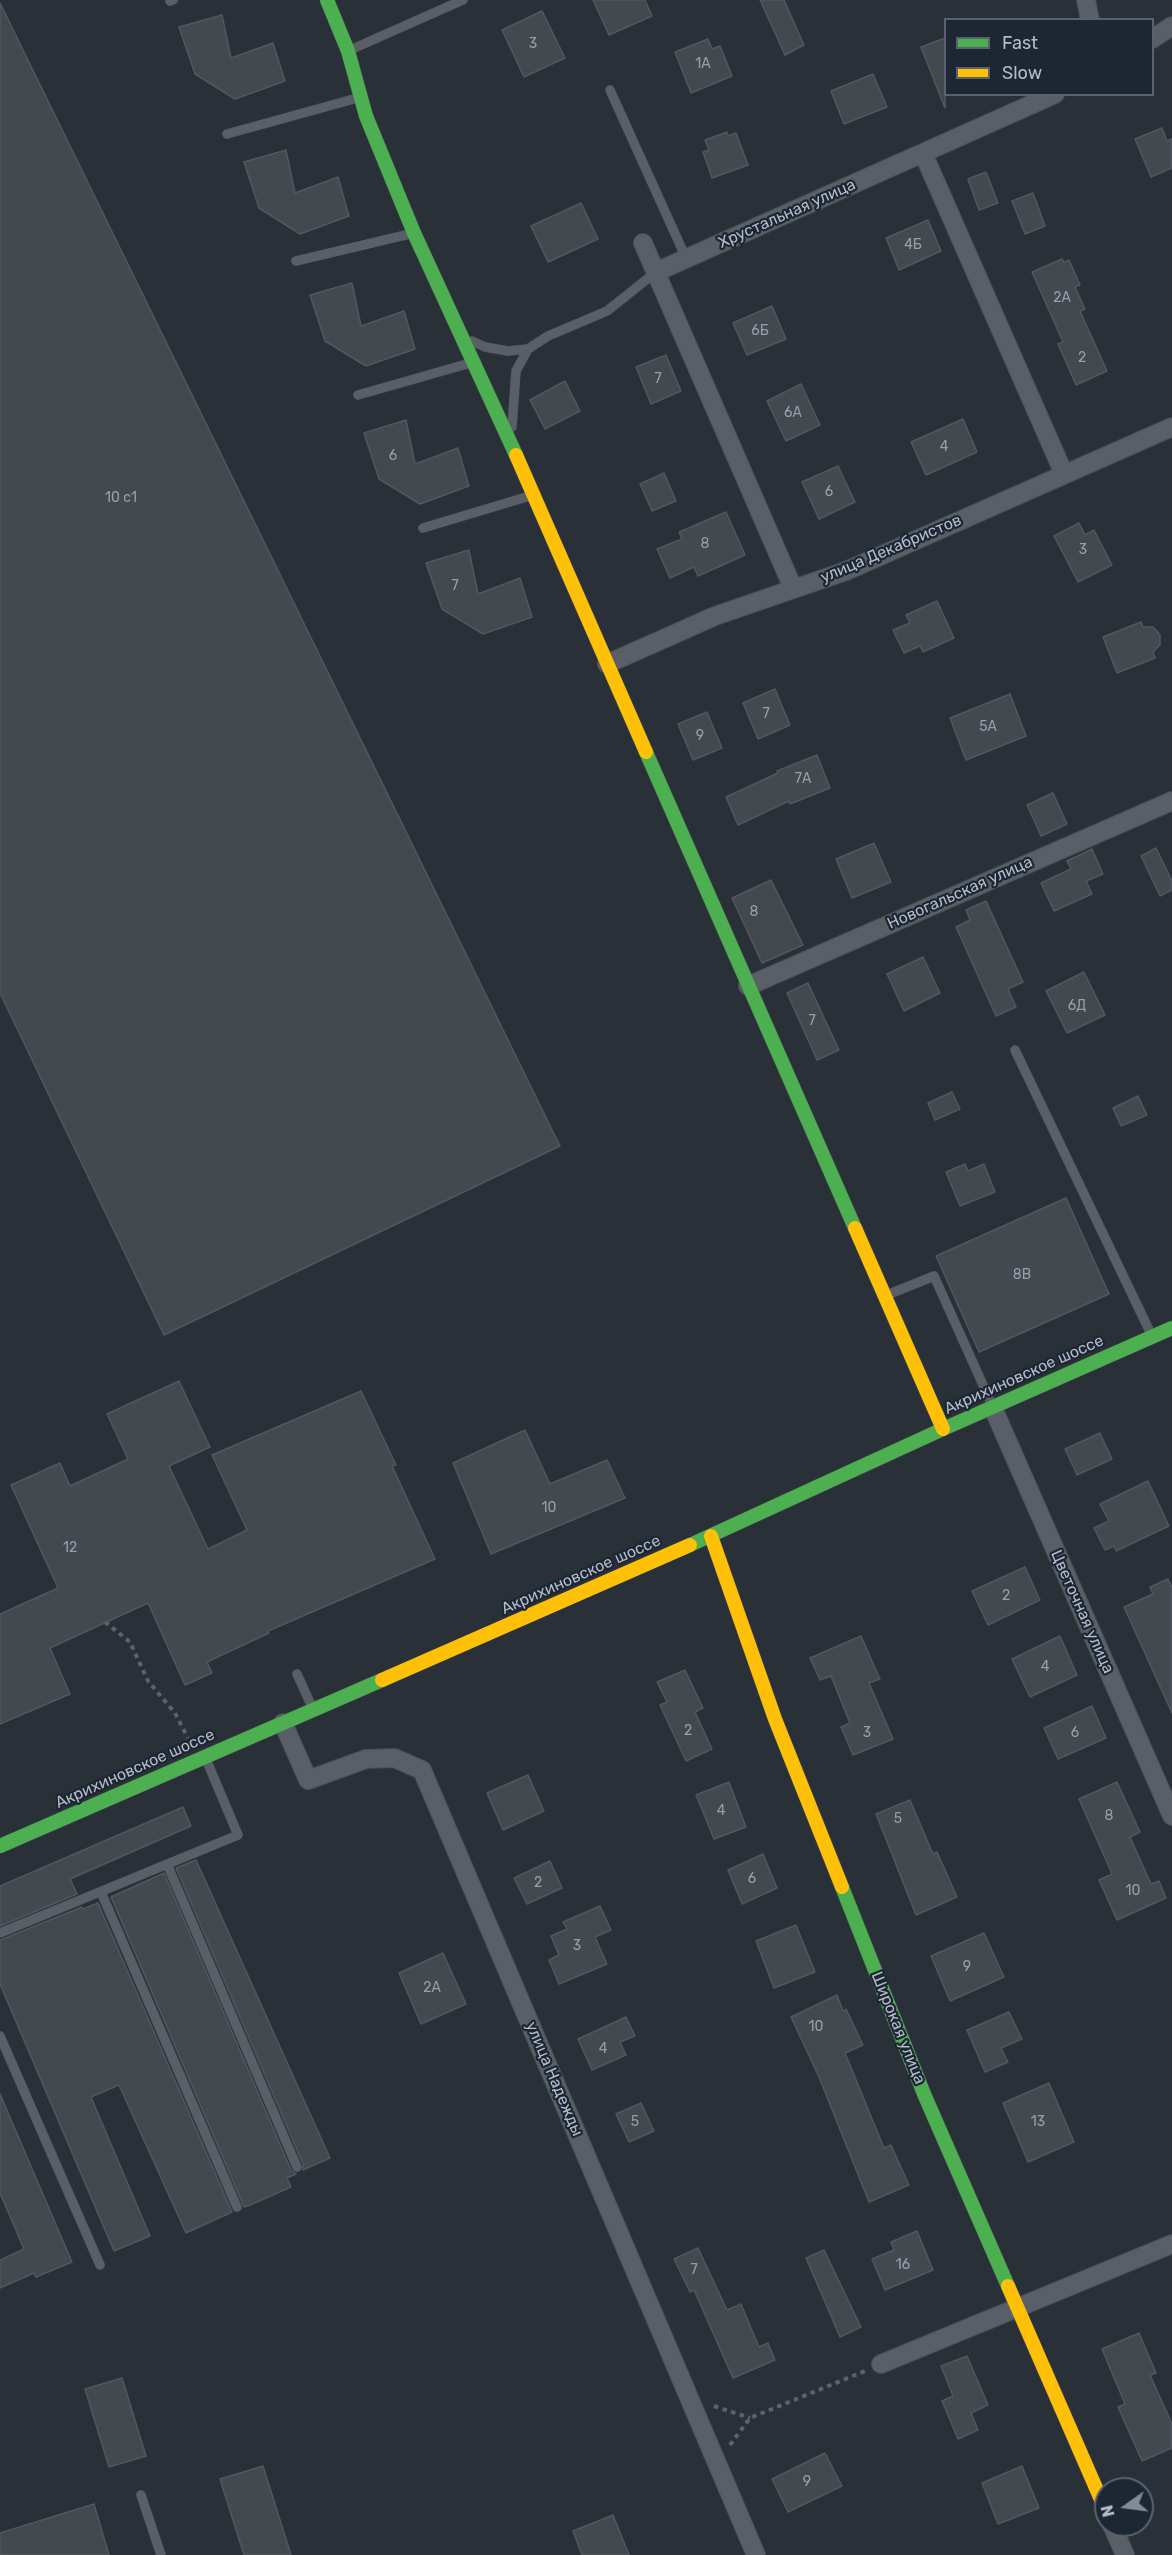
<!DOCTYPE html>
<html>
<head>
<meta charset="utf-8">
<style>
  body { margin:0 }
  #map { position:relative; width:1172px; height:2555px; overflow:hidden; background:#2a3038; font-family:Rubik,sans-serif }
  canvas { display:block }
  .legend { position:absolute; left:944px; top:18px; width:210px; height:78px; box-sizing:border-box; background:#1d2633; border:2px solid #59626f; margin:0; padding:8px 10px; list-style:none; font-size:18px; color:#b4bcc9 }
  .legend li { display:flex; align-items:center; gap:12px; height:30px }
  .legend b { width:30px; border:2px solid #59626f }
  .north { position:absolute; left:1094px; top:2477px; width:60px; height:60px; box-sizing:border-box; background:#1d2633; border:2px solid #59626f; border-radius:50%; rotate:256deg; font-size:16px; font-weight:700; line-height:24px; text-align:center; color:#b4bcc9 }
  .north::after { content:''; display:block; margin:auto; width:21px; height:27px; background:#848b96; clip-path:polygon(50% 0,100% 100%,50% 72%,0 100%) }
</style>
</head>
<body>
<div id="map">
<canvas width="1172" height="2555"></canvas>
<ul class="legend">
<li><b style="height:8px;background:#4caf50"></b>Fast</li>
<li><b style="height:8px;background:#ffc107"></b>Slow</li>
</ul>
<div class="north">N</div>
</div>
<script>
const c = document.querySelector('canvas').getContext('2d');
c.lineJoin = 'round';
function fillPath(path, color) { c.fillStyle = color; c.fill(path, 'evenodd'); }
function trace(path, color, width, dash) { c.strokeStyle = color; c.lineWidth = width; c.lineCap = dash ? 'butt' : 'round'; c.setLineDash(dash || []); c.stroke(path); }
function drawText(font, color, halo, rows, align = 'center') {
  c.font = font + ' Rubik,sans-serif'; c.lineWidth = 4.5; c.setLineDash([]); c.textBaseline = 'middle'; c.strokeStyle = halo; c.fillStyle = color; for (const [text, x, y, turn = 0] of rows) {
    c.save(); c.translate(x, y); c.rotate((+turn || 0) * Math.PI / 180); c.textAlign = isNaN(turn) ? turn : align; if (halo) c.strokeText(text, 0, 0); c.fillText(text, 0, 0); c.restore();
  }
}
const building = new Path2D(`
  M 593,0 L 645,0 L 652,16 L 609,35 Z
  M 760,0 L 784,0 L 804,45 L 785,55 Z
  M 0,3 L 560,1146 L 164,1335 L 0,993 Z
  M 542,11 L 565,58 L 524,77 L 502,30 Z
  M 222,15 L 231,58 L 273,43 L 285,81 L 235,99 L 195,74 L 179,27 Z
  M 945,38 L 945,108 L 921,47 Z
  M 708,39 L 712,49 L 720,46 L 732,76 L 691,93 L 675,52 Z
  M 873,74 L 887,107 L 844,124 L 831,91 Z
  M 1162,128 L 1167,141 L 1172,139 L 1172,168 L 1151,177 L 1135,139 Z
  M 727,132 L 728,136 L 736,133 L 748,165 L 712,178 L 703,152 L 709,150 L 705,140 Z
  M 286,150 L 295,193 L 338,177 L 349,216 L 300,234 L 259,208 L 244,162 Z
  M 986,172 L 998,203 L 979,210 L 968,179 Z
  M 1033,193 L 1045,226 L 1025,234 L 1012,201 Z
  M 581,203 L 598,239 L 548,262 L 531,226 Z
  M 928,220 L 941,251 L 899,270 L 886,238 Z
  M 1062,259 L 1064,262 L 1069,260 L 1080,285 L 1075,287 L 1085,309 L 1080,311 L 1107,371 L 1076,385 L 1058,344 L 1063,342 L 1032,272 Z
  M 352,283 L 361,326 L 404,311 L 415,349 L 366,366 L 325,341 L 310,295 Z
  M 772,306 L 786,339 L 747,355 L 733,323 Z
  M 666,355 L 681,391 L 651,404 L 636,367 Z
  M 565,381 L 580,411 L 545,429 L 530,400 Z
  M 801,384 L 820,425 L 786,441 L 767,401 Z
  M 963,419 L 977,452 L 926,475 L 911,442 Z
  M 406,420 L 415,464 L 458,448 L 469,486 L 420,504 L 379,479 L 364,433 Z
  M 838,466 L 855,502 L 819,519 L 802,482 Z
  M 664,473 L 676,501 L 652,511 L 640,484 Z
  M 726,512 L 745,555 L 698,576 L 694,567 L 670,578 L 657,549 L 682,539 L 679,532 Z
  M 1079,523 L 1085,535 L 1094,530 L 1112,565 L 1078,582 L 1054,536 Z
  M 469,550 L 478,594 L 520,578 L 532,617 L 483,634 L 442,609 L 426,563 Z
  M 937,601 L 954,638 L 923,652 L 920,646 L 904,653 L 893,630 L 910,623 L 906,615 Z
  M 1141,622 L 1143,627 L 1153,627 L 1160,635 L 1160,645 L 1153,652 L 1155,658 L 1117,673 L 1103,637 Z
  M 775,689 L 790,725 L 758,739 L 743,703 Z
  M 1010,694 L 1026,736 L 966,760 L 950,718 Z
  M 707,712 L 722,748 L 693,760 L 678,724 Z
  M 817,755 L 830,788 L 790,804 L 789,801 L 738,825 L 726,797 L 778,773 L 777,771 Z
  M 1053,793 L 1067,824 L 1041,836 L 1027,805 Z
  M 874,843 L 891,882 L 852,898 L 836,859 Z
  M 1156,848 L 1172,881 L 1172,890 L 1160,896 L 1141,856 Z
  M 1092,849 L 1103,874 L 1086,881 L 1092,894 L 1054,911 L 1041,883 L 1071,869 L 1067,861 Z
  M 771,880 L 803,945 L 762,963 L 732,898 Z
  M 986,901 L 1023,982 L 1008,989 L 1016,1007 L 996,1016 L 956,927 L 970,920 L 966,910 Z
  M 923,957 L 940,993 L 904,1011 L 887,974 Z
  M 1084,972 L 1105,1015 L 1067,1033 L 1046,991 Z
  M 808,983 L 839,1050 L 817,1060 L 787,993 Z
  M 952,1092 L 960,1109 L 935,1120 L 928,1103 Z
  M 1138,1096 L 1147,1115 L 1121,1126 L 1113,1108 Z
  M 965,1164 L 968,1171 L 984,1164 L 995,1192 L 960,1206 L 946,1172 Z
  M 1066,1198 L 1109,1294 L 979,1352 L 936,1256 Z
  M 179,1381 L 210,1447 L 169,1466 L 208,1549 L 247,1530 L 212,1455 L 361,1391 L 396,1465 L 392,1466 L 435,1559 L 268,1631 L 269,1633 L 207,1662 L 212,1673 L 185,1685 L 148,1603 L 50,1648 L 70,1694 L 0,1724 L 0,1614 L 58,1588 L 11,1485 L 60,1463 L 70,1486 L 128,1459 L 107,1414 Z
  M 525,1430 L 550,1484 L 607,1460 L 625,1498 L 491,1554 L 453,1463 Z
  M 1100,1433 L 1112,1459 L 1077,1475 L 1065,1449 Z
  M 1148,1481 L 1169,1526 L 1116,1551 L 1114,1546 L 1105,1550 L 1094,1528 L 1109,1521 L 1100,1504 Z
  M 1025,1567 L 1040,1600 L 988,1625 L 972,1591 Z
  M 1168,1579 L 1172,1588 L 1172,1713 L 1124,1607 L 1153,1594 L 1150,1587 Z
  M 861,1636 L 880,1679 L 869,1683 L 893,1739 L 853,1755 L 841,1727 L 850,1723 L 831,1676 L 820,1680 L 810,1658 Z
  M 1060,1636 L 1077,1675 L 1030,1697 L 1012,1659 Z
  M 685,1670 L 703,1708 L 695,1712 L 712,1749 L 686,1761 L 660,1705 L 667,1702 L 657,1682 Z
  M 1092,1706 L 1106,1738 L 1058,1759 L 1044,1728 Z
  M 528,1775 L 544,1811 L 503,1830 L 487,1793 Z
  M 729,1782 L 746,1827 L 714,1839 L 696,1795 Z
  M 1117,1782 L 1140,1832 L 1130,1837 L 1151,1884 L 1159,1881 L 1166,1898 L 1117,1920 L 1099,1880 L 1112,1874 L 1079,1799 Z
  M 910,1800 L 933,1854 L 937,1852 L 957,1897 L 916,1915 L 876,1814 Z
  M 183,1807 L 191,1826 L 70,1879 L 77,1894 L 0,1926 L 0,1886 Z
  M 763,1854 L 777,1888 L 742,1904 L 728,1870 Z
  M 196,1860 L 330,2158 L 303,2170 L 303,2164 L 176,1868 Z
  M 550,1861 L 562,1888 L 527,1904 L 514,1878 Z
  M 164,1873 L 291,2170 L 296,2174 L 287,2178 L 291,2187 L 248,2206 L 244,2207 L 111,1897 Z
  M 98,1903 L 232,2212 L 186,2233 L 119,2085 L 91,2097 L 150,2236 L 114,2251 L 0,1984 L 0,1940 L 82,1907 L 83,1909 Z
  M 600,1906 L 611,1930 L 595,1937 L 607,1964 L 559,1984 L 549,1960 L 559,1955 L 551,1936 L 567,1929 L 563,1922 Z
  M 796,1925 L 815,1972 L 774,1988 L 756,1941 Z
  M 984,1933 L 1004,1977 L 950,2001 L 931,1956 Z
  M 443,1953 L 466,2004 L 421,2024 L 399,1973 Z
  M 837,1995 L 843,2011 L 846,2009 L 863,2045 L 845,2053 L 884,2148 L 891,2145 L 909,2185 L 869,2202 L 819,2077 L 791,2017 Z
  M 1009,2012 L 1022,2039 L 1001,2048 L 1008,2062 L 985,2072 L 967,2030 Z
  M 626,2017 L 635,2036 L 620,2042 L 626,2055 L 592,2070 L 578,2039 Z
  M 1049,2083 L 1074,2142 L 1028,2162 L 1003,2103 Z
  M 0,2094 L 72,2262 L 36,2277 L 34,2273 L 0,2288 L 0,2260 L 24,2249 L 0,2193 Z
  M 641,2103 L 654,2131 L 629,2142 L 616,2114 Z
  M 917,2231 L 933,2270 L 885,2290 L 872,2259 L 894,2250 L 891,2242 Z
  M 698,2248 L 727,2310 L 741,2304 L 759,2347 L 768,2343 L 775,2360 L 733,2378 L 694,2290 L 690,2292 L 674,2259 Z
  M 824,2250 L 861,2327 L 840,2337 L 806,2258 Z
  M 1139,2333 L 1156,2373 L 1150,2375 L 1172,2424 L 1172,2448 L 1142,2461 L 1118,2407 L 1125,2404 L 1102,2349 Z
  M 967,2356 L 988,2405 L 971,2413 L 978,2430 L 958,2439 L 942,2401 L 953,2396 L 941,2366 Z
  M 122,2378 L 146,2456 L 109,2467 L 85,2389 Z
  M 825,2453 L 842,2486 L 788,2512 L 772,2479 Z
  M 263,2466 L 291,2555 L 244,2555 L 220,2479 Z
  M 1022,2466 L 1039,2508 L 998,2524 L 982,2483 Z
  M 94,2504 L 109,2555 L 0,2555 L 0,2533 Z
  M 613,2515 L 629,2555 L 582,2555 L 573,2531 Z`);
fillPath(building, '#444950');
trace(building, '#52575f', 1.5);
const lane = new Path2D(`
  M 170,1 L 173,0
  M 350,50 L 463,0
  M 610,90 L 686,258
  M 227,134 L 361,97
  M 296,261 L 414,233
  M 472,341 L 485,347 L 508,351 L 528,349 L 548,336 L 607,311 L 656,272
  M 358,395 L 474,362
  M 512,427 L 516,371 L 528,349
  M 423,528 L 533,495
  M 1015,1050 L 1151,1334
  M 887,1295 L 934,1276 L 992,1405
  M 297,1674 L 312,1707
  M 167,1864 L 297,2167
  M 101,1892 L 237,2207
  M 0,1933 L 238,1835 L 206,1759
  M 0,2036 L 100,2265
  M 141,2495 L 161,2555`);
const street = new Path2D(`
  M 1086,0 L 1090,20
  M 1152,39 L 1172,26
  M 923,153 L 1064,474
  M 643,243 L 793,588
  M 656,272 L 1055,94
  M 607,664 L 715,616 L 846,571 L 1172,427
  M 748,986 L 1172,801
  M 993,1408 L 1172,1816
  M 283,1723 L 308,1780 L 366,1759 L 394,1758 L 422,1770 L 756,2555
  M 881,2364 L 1172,2244
  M 1112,2525 L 1125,2555`);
const fast = new Path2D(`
  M 327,0 L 348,51 L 366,116 L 414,233 L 516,455
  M 646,752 L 855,1228
  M 690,1545 L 943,1429 L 1172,1328
  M 0,1846 L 382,1680
  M 842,1887 L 924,2094 L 1008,2286`);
const slow = new Path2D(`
  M 516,455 L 646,752
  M 855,1228 L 943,1429
  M 711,1536 L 775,1719 L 842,1887
  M 382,1680 L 690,1545
  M 1008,2286 L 1106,2511`);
trace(lane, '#484c53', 10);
trace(street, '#484c53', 20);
trace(fast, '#484c53', 15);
trace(slow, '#484c53', 15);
trace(new Path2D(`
  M 105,1622 L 130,1642 L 148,1681 L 175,1713 L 188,1738
  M 714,2406 L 750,2418
  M 730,2445 L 750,2418 L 865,2371`), '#5d636a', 4, [4.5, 4.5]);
trace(lane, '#5a5e66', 9);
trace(street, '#5a5e66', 18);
trace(fast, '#4caf50', 14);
trace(slow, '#ffc107', 14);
drawText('14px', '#989fab', null, [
  ["3",533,44],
  ["1А",703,64],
  ["4Б",913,245],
  ["2А",1062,298],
  ["6Б",760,331],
  ["2",1082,358],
  ["7",658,379],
  ["6А",793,413],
  ["4",944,447],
  ["6",393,456],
  ["6",829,492],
  ["10 с1",121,498],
  ["8",705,544],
  ["3",1083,550],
  ["7",455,586],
  ["7",766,714],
  ["5А",988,727],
  ["9",700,736],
  ["7А",803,779],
  ["8",754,912],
  ["6Д",1077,1006],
  ["7",812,1021],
  ["8В",1022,1275],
  ["10",549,1508],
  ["12",70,1548],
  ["2",1006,1596],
  ["4",1045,1667],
  ["2",688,1731],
  ["3",867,1733],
  ["6",1075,1733],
  ["4",721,1811],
  ["8",1109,1816],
  ["5",898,1819],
  ["6",752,1879],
  ["2",538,1883],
  ["10",1133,1891],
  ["3",577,1946],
  ["9",967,1967],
  ["2А",432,1988],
  ["10",816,2027],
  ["4",603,2049],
  ["5",635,2122],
  ["13",1038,2122],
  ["16",903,2265],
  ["7",694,2270],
  ["9",807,2482]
]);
drawText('16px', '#b4bcc9', '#1d2633', [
  ["Хрустальная улица",787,214,-24],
  ["улица Декабристов",891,549,-23],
  ["Новогальская улица",960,893,-24],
  ["Акрихиновское шоссе",1024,1375,-24],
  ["Акрихиновское шоссе",581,1575,-24],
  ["Цветочная улица",1082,1612,66],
  ["Акрихиновское шоссе",135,1769,-24],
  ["Широкая улица",898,2028,68],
  ["улица Надежды",554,2079,67]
]);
</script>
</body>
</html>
